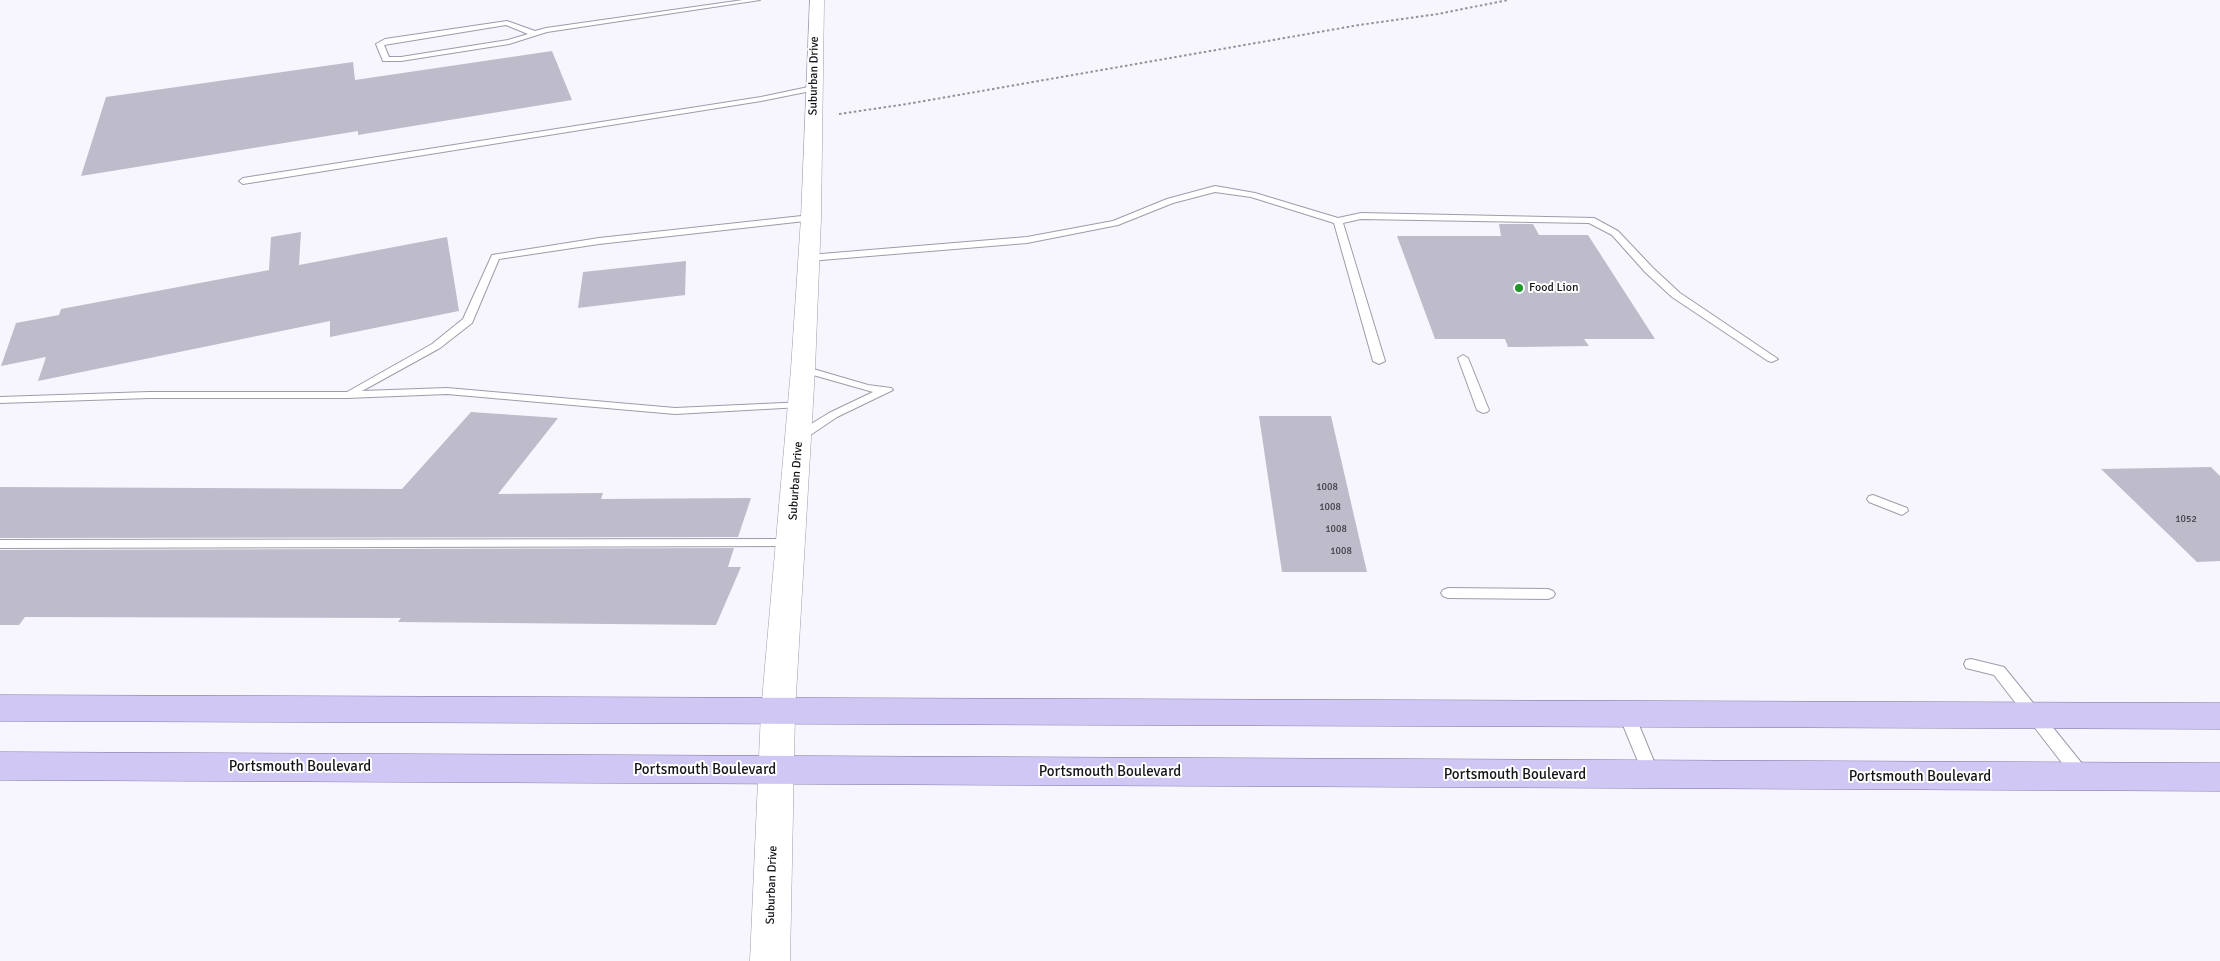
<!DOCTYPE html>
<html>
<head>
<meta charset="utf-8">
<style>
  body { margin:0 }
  canvas { display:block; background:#f7f5fe }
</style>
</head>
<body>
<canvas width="2220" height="961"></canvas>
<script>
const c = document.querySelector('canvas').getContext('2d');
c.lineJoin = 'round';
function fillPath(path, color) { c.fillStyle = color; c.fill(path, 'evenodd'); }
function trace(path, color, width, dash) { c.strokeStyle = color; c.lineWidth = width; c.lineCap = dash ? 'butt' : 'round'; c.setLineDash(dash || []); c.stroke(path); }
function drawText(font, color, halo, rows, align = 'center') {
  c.font = font + ' Signika,sans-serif'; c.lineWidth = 4; c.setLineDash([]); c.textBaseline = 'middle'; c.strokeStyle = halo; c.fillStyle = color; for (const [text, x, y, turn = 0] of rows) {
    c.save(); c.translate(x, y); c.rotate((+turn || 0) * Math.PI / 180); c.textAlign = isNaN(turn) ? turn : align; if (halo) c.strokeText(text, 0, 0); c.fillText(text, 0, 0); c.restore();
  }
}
fillPath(new Path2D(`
  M 552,51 L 572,100 L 358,135 L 358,131 L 81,176 L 106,97 L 353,62 L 355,80 Z
  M 1499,224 L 1533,224 L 1539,235 L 1588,235 L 1655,339 L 1584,339 L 1589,346 L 1521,347 L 1508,347 L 1505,339 L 1435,339 L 1397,236 L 1501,236 Z
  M 301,232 L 299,265 L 447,237 L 459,311 L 330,337 L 330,321 L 38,381 L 46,357 L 1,366 L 16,323 L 59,315 L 61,309 L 269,270 L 271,237 Z
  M 686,261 L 685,295 L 578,308 L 583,272 Z
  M 471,412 L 558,418 L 498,494 L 603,493 L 601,499 L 751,498 L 738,537 L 0,538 L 0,487 L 402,489 Z
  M 1259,416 L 1331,416 L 1367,572 L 1282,572 Z
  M 2211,467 L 2220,476 L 2220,561 L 2197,562 L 2101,469 Z
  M 734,548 L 728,567 L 741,567 L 716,625 L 398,622 L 401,618 L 25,617 L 19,625 L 0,625 L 0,550 Z`), '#bebcca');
const lane = new Path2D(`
  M 743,0 L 760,0 L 547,32 L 509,44 L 401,61 L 383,61 L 376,44 L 385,39 L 507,21 L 535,31 L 546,28 ZM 506,25 L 528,34 L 508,40 L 401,57 L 389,57 L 384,45 Z
  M 813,86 L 816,86 L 816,90 L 761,101 L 243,184 L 239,181 L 243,178 L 761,97 Z
  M 1215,186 L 1255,193 L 1338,218 L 1361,213 L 1594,218 L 1618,231 L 1653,268 L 1680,293 L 1778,359 L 1772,362 L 1768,361 L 1672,297 L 1645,272 L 1612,235 L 1589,223 L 1361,219 L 1343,223 L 1385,361 L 1379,364 L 1373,361 L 1334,223 L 1251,197 L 1215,192 L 1173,203 L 1118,225 L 1027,243 L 809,261 L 804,258 L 809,255 L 1027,237 L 1113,221 L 1167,199 Z
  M 811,215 L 816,218 L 814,220 L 599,244 L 499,259 L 472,323 L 440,348 L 362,391 L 447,388 L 675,408 L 805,402 L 807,404 L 801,407 L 675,414 L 447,394 L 347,398 L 149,398 L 0,403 L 0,397 L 149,392 L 347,392 L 432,344 L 463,319 L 492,255 L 599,238 Z
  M 1463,355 L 1468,358 L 1489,410 L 1487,412 L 1483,413 L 1477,410 L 1458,358 Z
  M 803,366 L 868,385 L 891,388 L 893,390 L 837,417 L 803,440 L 795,440 L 793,437 L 795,434 L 829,413 L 873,392 L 799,371 L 797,369 L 799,367 Z
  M 1873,495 L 1907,508 L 1908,511 L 1902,515 L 1869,502 L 1867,499 L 1869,496 Z
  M 791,539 L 798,543 L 796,546 L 0,548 L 0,540 Z
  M 1448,588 L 1548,589 L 1553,591 L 1555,594 L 1553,597 L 1548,599 L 1448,598 L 1443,596 L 1441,593 L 1443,590 Z
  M 1971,659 L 2004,667 L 2088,771 L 2090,776 L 2088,781 L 2082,782 L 2076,781 L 1994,675 L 1966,668 L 1964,664 L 1966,660 Z
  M 1626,707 L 1631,709 L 1634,713 L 1660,776 L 1658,781 L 1652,782 L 1646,781 L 1644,776 L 1618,713 L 1621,709 Z`);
const secondary = new Path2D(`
  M 810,0 L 824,0 L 821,218 L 815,369 L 795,712 L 790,961 L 750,961 L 761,712 L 791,369 L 801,218 Z`);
const primary = new Path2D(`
  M 0,695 L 2220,703 L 2220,729 L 0,721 Z
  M 0,752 L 2220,763 L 2220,791 L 0,780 Z`);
trace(lane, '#9e9caa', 2);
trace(secondary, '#9e9caa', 1);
trace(primary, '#7a70a2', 1);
trace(new Path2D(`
  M 839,114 L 907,104 L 1359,25 L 1438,14 L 1508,0`), '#949299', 2, [2.5, 2.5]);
fillPath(lane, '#fff');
fillPath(secondary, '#fff');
fillPath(primary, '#d0c7f4');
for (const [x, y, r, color] of [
  [1519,288,5,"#209727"]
]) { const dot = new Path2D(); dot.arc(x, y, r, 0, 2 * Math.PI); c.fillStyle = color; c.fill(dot); trace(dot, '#fff', 2); }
drawText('10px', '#3f3e45', null, [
  ["1008",1327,487],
  ["1008",1330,507],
  ["1052",2186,519],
  ["1008",1336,529],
  ["1008",1341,551]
]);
drawText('12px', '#151419', '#fff', [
  ["Suburban Drive",814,76,-89],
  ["Suburban Drive",796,481,-86],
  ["Suburban Drive",772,885,-88]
]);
drawText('12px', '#151419', '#fff', [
  ["Food Lion",1529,288]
], 'left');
drawText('15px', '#151419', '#fff', [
  ["Portsmouth Boulevard",300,767],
  ["Portsmouth Boulevard",705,770],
  ["Portsmouth Boulevard",1110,772],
  ["Portsmouth Boulevard",1515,775],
  ["Portsmouth Boulevard",1920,777]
]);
</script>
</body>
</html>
